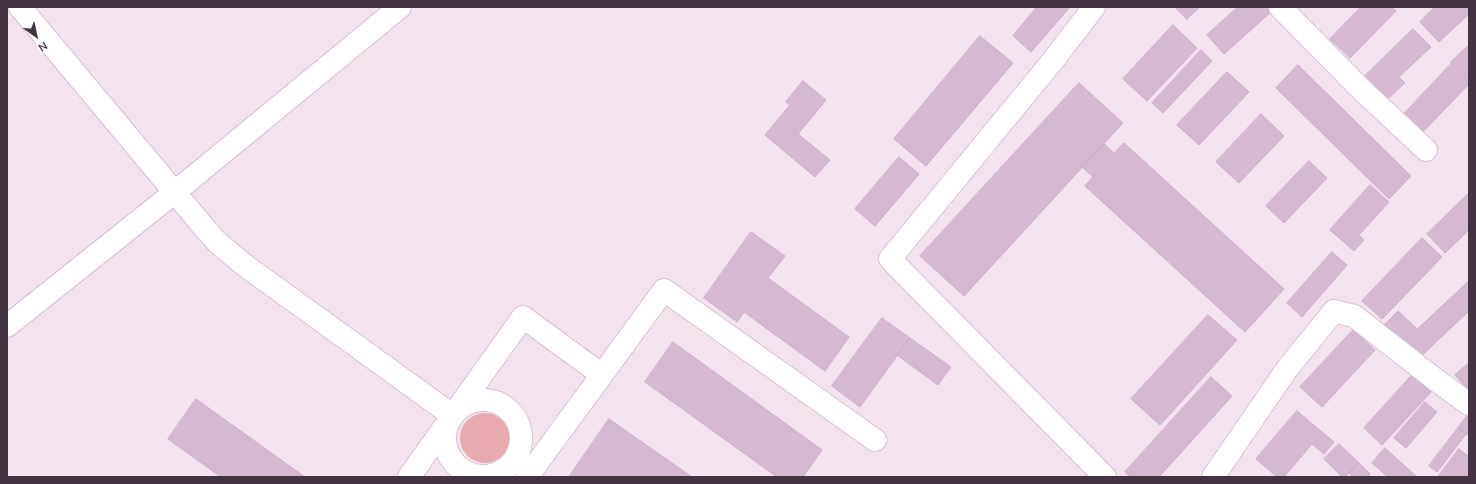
<!DOCTYPE html>
<html>
<head>
<meta charset="utf-8">
<style>
  body { margin:0 }
  #map { position:relative; width:1476px; height:484px; overflow:hidden; background:#f2e3ef; font-family:"Nunito Sans",sans-serif }
  canvas { display:block }
  .frame { position:absolute; inset:0; border:8px solid #443442; pointer-events:none }
  .north { position:absolute; left:16px; top:16px; width:40px; height:40px; -webkit-text-stroke:3px #fff; paint-order:stroke; rotate:147deg; font-size:11px; font-weight:700; line-height:16px; text-align:center; color:#443442 }
  .north::after { content:''; display:block; margin:auto; width:14px; height:18px; background:#443442; clip-path:polygon(50% 0,100% 100%,50% 72%,0 100%) }
</style>
</head>
<body>
<div id="map">
<canvas width="1476" height="484"></canvas>
<div class="frame"></div>
<div class="north">N</div>
</div>
<script>
const c = document.querySelector('canvas').getContext('2d');
c.lineJoin = 'round';
function fillPath(path, color) { c.fillStyle = color; c.fill(path, 'evenodd'); }
function trace(path, color, width, dash) { c.strokeStyle = color; c.lineWidth = width; c.lineCap = dash ? 'butt' : 'round'; c.setLineDash(dash || []); c.stroke(path); }
fillPath(new Path2D(`
  M460 438a25 25 0 1 1 50 0a25 25 0 1 1-50 0Z`), '#e7abaf');
const building = new Path2D(`
  M 1037,7 L 1070,7 L 1031,52 L 1013,36 Z
  M 1175,7 L 1200,7 L 1187,19 Z
  M 1238,7 L 1267,7 L 1271,12 L 1224,54 L 1207,35 Z
  M 1361,7 L 1391,7 L 1396,11 L 1350,58 L 1330,39 Z
  M 1435,7 L 1469,7 L 1469,14 L 1439,42 L 1420,22 Z
  M 1173,25 L 1197,48 L 1147,101 L 1123,79 Z
  M 1413,29 L 1431,47 L 1399,77 L 1405,83 L 1384,102 L 1362,79 Z
  M 980,36 L 1013,63 L 926,166 L 894,139 Z
  M 1469,45 L 1469,80 L 1451,62 Z
  M 1201,50 L 1212,61 L 1163,113 L 1152,103 Z
  M 1452,63 L 1469,80 L 1469,84 L 1420,135 L 1402,116 Z
  M 1298,65 L 1411,176 L 1389,199 L 1276,88 Z
  M 1227,72 L 1249,92 L 1199,145 L 1177,125 Z
  M 803,81 L 826,100 L 798,134 L 830,160 L 815,177 L 765,135 L 790,105 L 786,102 Z
  M 1079,83 L 1123,123 L 964,296 L 920,256 Z
  M 1261,114 L 1284,136 L 1239,183 L 1216,162 Z
  M 1124,143 L 1284,289 L 1245,332 L 1085,186 Z
  M 1104,144 L 1114,153 L 1093,177 L 1082,167 Z
  M 899,157 L 919,174 L 875,226 L 855,209 Z
  M 1309,161 L 1327,178 L 1284,223 L 1266,206 Z
  M 1370,185 L 1389,202 L 1359,235 L 1364,240 L 1354,251 L 1330,230 Z
  M 1469,193 L 1469,230 L 1445,253 L 1427,234 Z
  M 751,232 L 785,256 L 768,278 L 849,337 L 825,371 L 744,312 L 737,322 L 704,298 Z
  M 1422,238 L 1442,257 L 1382,319 L 1362,301 Z
  M 1332,252 L 1347,265 L 1302,317 L 1287,303 Z
  M 1469,281 L 1469,311 L 1419,358 L 1384,325 L 1398,311 L 1417,329 Z
  M 1208,315 L 1237,340 L 1160,425 L 1131,399 Z
  M 882,318 L 910,338 L 860,407 L 832,386 Z
  M 1353,330 L 1375,350 L 1322,407 L 1300,387 Z
  M 910,338 L 951,367 L 938,385 L 897,355 Z
  M 673,342 L 822,450 L 803,477 L 777,477 L 645,382 Z
  M 1469,363 L 1469,391 L 1455,375 Z
  M 1413,374 L 1432,391 L 1382,445 L 1364,428 Z
  M 1211,377 L 1232,396 L 1159,477 L 1130,477 L 1125,472 Z
  M 196,399 L 305,477 L 221,477 L 168,439 Z
  M 1425,402 L 1437,412 L 1406,448 L 1394,438 Z
  M 1297,411 L 1334,442 L 1324,454 L 1312,444 L 1284,477 L 1277,477 L 1256,459 Z
  M 1469,413 L 1469,436 L 1458,428 Z
  M 609,419 L 692,477 L 569,477 Z
  M 1458,428 L 1466,434 L 1437,472 L 1429,466 Z
  M 1339,444 L 1359,463 L 1345,477 L 1342,477 L 1324,459 Z
  M 1385,448 L 1417,477 L 1388,477 L 1372,463 Z
  M 1459,449 L 1469,457 L 1469,477 L 1438,477 Z
  M 1359,463 L 1370,474 L 1367,477 L 1353,477 L 1349,473 Z`);
fillPath(building, '#d4b9d1');
trace(building, '#ceaccb', 1);
const minor = new Path2D(`
  M 20,7 L 202,225 L 217,242 L 243,264 L 452,415
  M 1094,7 L 1055,58 L 890,259 L 1105,477
  M 1280,7 L 1362,90 L 1426,150
  M 7,326 L 175,192 L 400,7
  M445 438a38 38 0 1 1 76 0a38 38 0 1 1-76 0Z
  M 409,477 L 523,317 L 602,375
  M 527,477 L 664,290 L 875,440
  M 1213,477 L 1287,369 L 1334,311 L 1354,316 L 1436,380 L 1469,404`);
trace(minor, '#d8c0d5', 24);
trace(minor, '#fff', 22);
</script>
</body>
</html>
